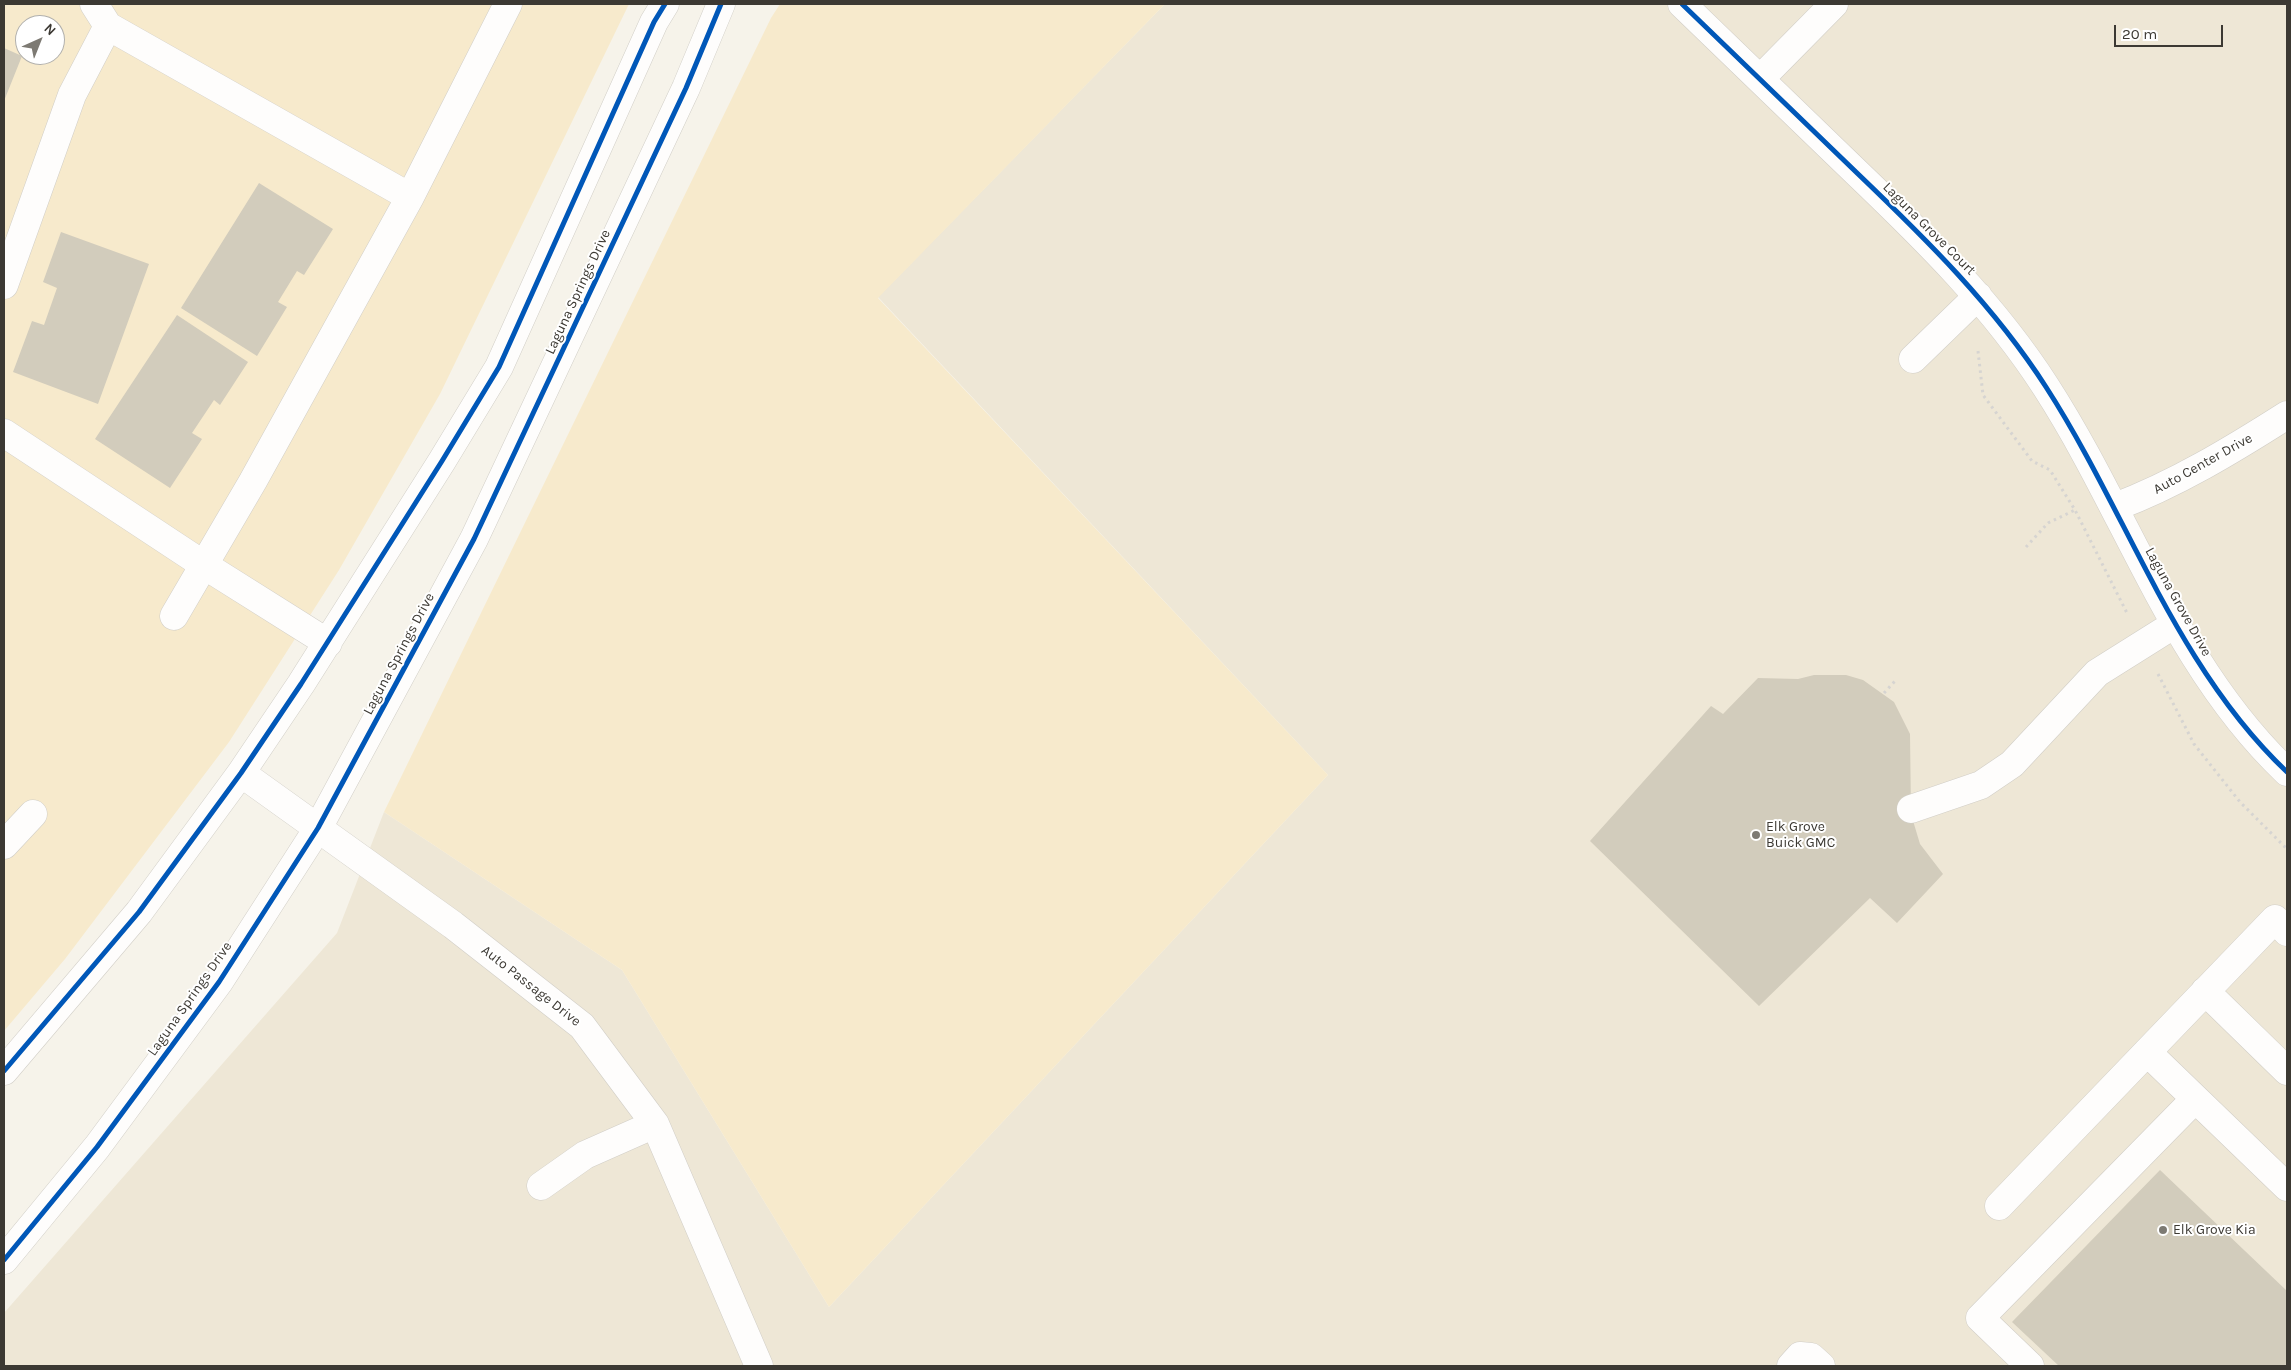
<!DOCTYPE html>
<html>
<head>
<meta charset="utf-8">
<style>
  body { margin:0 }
  #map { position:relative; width:2291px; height:1370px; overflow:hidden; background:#f6f3ea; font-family:Karla,sans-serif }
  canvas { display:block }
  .frame { position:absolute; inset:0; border:5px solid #3c3933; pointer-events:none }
  .north { position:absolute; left:15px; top:15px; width:50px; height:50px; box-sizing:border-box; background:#fff; border:1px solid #b1b0ad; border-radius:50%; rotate:44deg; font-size:14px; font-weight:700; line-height:20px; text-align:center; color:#3c3933 }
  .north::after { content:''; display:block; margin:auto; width:18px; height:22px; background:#7d7a73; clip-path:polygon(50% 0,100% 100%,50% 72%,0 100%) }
  .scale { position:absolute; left:2114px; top:25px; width:109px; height:22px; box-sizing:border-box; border:2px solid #3c3933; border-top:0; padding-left:6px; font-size:15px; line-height:18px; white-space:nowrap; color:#3c3933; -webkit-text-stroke:4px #fff; paint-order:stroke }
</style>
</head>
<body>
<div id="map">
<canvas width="2291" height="1370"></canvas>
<div class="frame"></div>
<div class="north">N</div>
<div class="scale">20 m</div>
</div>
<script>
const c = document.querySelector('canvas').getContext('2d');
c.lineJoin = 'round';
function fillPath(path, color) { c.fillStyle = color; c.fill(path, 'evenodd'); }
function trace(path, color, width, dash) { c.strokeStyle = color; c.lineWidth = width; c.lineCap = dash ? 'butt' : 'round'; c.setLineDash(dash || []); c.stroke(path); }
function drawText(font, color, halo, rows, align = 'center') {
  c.font = font + ' Karla,sans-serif'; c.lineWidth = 4; c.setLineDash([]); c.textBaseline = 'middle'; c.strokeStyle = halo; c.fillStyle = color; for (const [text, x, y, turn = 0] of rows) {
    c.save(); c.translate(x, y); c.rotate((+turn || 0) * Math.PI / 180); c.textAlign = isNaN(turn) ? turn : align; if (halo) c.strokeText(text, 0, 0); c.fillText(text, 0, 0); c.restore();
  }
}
fillPath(new Path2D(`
  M 1165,4 L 2287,4 L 2287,1366 L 4,1366 L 4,1313 L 337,933 L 384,812 L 622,970 L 829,1307 L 1328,775 L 878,297 Z`), '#eee7d6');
fillPath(new Path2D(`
  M 4,4 L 629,4 L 440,394 L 339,570 L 229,742 L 65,959 L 4,1031 ZM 25,25 L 55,25 L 55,55 L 25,55 Z
  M 780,4 L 1165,4 L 878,298 L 1328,775 L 829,1307 L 622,970 L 384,812 L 771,18 Z`), '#f7eacc');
fillPath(new Path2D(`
  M 4,48 L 22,56 L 4,101 Z
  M 259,183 L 333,229 L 304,275 L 297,271 L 278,302 L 287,307 L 257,356 L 181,308 Z
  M 61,232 L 149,264 L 98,404 L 13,372 L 32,321 L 44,325 L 57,288 L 43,282 Z
  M 177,315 L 248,362 L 220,405 L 214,400 L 192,433 L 202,439 L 170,488 L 95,439 Z
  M 1814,675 L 1846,675 L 1863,680 L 1894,702 L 1910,734 L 1911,814 L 1920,844 L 1943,874 L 1897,923 L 1870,898 L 1759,1006 L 1590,841 L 1711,706 L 1723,714 L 1758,678 L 1798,679 Z
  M 2160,1170 L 2287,1291 L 2287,1366 L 2059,1366 L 2012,1322 Z`), '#d2ccbc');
const minor = new Path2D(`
  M 94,4 L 108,26 L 410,197
  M 1682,4 C 1740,60 1798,116 1856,172 C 1926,239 1994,306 2046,387 C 2128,514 2175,666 2287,772
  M 1760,79 L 1834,4
  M 4,285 L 72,95 L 108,26
  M 1913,359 L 1978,296
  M 4,433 L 204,565 L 328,643
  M 2115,507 C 2176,484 2232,450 2287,415
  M 174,616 L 253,481 L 410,197 L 508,4
  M 241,773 L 453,925 L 582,1026 L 655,1124 L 759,1366
  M 1911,809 L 1981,785 L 2012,764 L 2097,673 L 2175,624
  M 4,845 L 33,814
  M 2205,991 L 2287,1071
  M 2147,1052 L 2287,1187
  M 4,1071 L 139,912 L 241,773 L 301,684 L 442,461 L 499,367 L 654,22 L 665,4
  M 541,1186 L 585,1155 L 655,1124
  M 1999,1206 L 2275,919 L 2287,932
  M 4,1260 L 97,1147 L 219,982 L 318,828 L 474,539 L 686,88 L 721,4
  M 1791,1366 L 1800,1356 L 1811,1357 L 1821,1366
  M 2030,1366 L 1980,1318 L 2195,1099`);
trace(minor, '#d1cec7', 29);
trace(new Path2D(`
  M 1978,351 L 1983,395 L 2032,461 L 2050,470 L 2075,510 L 2128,615
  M 2026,547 L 2048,523 L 2075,510
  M 2158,674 L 2194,744 L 2240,802 L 2287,849
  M 1884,693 L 1895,681`), '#d6d4d1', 3, [2.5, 4]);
trace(minor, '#fefdfc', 28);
trace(new Path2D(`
  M 1682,4 C 1740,60 1798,116 1856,172 C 1926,239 1994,306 2046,387 C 2128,514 2175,666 2287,772
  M 4,1071 L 139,912 L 241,773 L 301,684 L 442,461 L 499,367 L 654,22 L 665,4
  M 4,1260 L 97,1147 L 219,982 L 318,828 L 474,539 L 686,88 L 721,4`), '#0057b8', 5);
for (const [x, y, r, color] of [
  [1756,835,5,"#7d7a73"],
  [2163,1230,5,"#7d7a73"]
]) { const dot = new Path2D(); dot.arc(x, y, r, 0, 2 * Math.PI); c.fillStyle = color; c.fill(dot); trace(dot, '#fff', 2); }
drawText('14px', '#3c3933', '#fff', [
  ["Laguna Grove Court",1929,229,45],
  ["Laguna Springs Drive",578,292,-65],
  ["Auto Center Drive",2203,464,-29],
  ["Laguna Grove Drive",2178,602,61],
  ["Laguna Springs Drive",399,654,-62],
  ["Auto Passage Drive",531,986,38],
  ["Laguna Springs Drive",190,999,-55]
]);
drawText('14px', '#3c3933', '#fff', [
  ["Elk Grove",1766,827],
  ["Buick GMC",1766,843],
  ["Elk Grove Kia",2173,1230]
], 'left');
</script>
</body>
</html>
